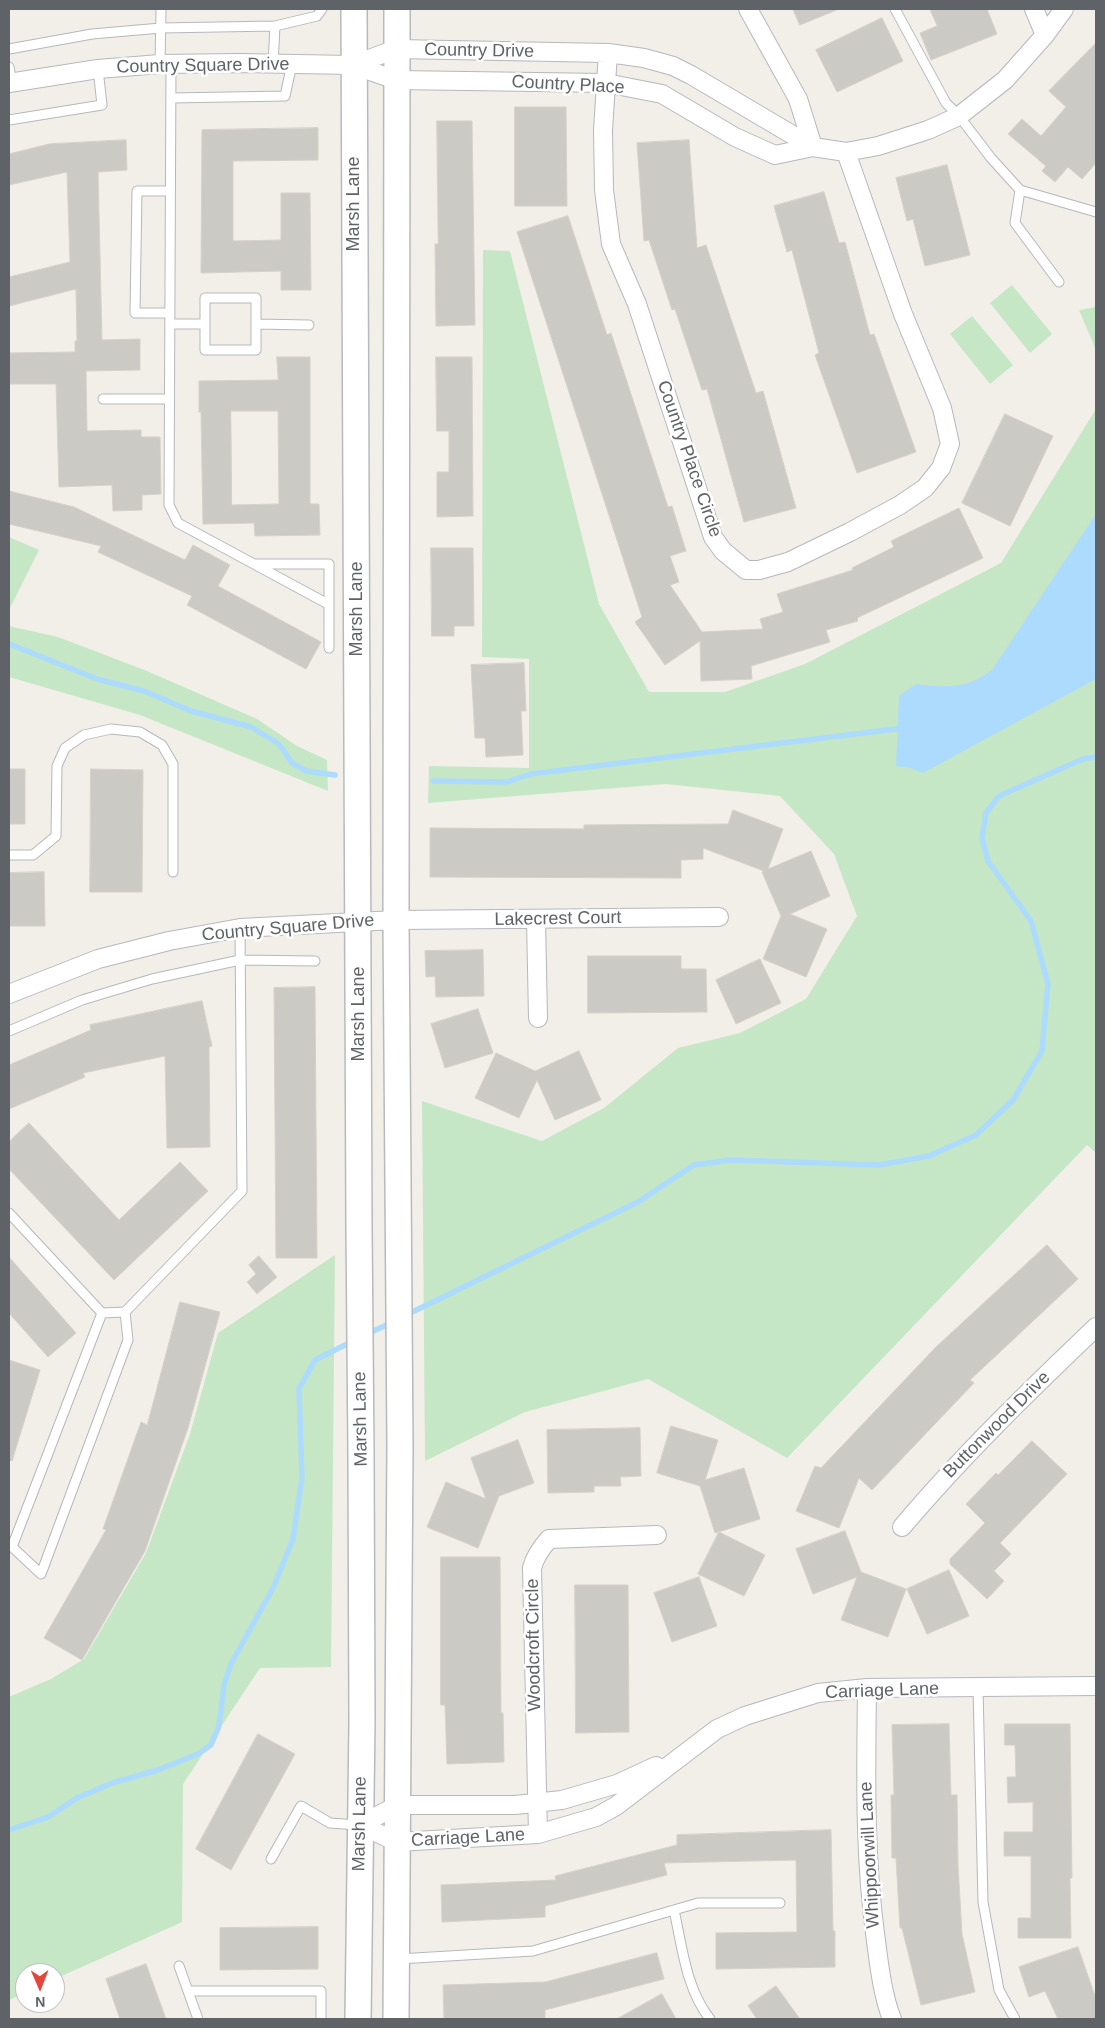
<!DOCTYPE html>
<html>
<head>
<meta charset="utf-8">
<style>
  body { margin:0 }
  #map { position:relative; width:1105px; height:2028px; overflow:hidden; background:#f1efe8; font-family:Arial,sans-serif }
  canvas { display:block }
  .frame { position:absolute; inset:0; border:10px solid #5f6368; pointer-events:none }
  .north { position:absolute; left:15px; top:1963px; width:50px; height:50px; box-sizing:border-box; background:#fff; border:1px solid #bfc1c3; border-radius:50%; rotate:179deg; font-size:14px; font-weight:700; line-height:20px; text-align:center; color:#5f6368 }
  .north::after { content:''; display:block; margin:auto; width:18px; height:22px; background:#e64539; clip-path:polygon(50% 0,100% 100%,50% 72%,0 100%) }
</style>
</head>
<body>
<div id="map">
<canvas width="1105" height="2028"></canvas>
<div class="frame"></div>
<div class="north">N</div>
</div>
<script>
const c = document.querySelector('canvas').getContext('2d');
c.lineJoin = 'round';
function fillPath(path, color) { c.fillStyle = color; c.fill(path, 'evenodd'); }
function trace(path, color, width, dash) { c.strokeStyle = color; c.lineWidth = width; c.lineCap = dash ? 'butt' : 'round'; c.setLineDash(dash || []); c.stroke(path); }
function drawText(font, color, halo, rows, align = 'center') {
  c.font = font + ' Arial,sans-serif'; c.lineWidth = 5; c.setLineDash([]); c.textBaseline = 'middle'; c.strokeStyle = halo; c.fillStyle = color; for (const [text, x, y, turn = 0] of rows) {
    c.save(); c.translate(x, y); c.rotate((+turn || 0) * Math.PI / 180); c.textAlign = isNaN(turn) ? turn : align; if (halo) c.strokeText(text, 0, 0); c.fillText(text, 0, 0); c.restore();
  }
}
fillPath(new Path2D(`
  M 483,250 L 510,251 L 599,604 L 649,692 L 725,692 L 805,664 L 1001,563 L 1096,409 L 1096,1153 L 1087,1145 L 787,1458 L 648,1379 L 525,1412 L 425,1461 L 422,1101 L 542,1141 L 604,1108 L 678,1048 L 740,1033 L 806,999 L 857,916 L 834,854 L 780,796 L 666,784 L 428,803 L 429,766 L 529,768 L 529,659 L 482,657 Z
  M 1012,285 L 1052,334 L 1030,353 L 990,303 Z
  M 1096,307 L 1096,350 L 1079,310 Z
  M 972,316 L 1013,365 L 990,384 L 950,334 Z
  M 9,537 L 39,550 L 9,610 Z
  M 9,626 L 58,637 L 147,671 L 257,719 L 297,746 L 327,760 L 328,791 L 140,715 L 9,677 Z
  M 335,1255 L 331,1667 L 260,1668 L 183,1784 L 182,1922 L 55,1979 L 55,1973 L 25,1973 L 25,1993 L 9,2000 L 9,1697 L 51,1679 L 84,1659 L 146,1553 L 190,1434 L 218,1333 Z`), '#c6e7c6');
fillPath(new Path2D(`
  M 1096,514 L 1096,679 L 923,773 L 910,768 L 896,766 L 899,696 L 916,684 C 945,688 967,689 992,670 Z`), '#acdbfd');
trace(new Path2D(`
  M 9,644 L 97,679 L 144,691 L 191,711 L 251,727 L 279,744 L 292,763 L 306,771 L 335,775
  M 433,781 L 507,782 L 531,774 L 904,728
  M 406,1315 L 638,1202 L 694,1165 L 731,1160 L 879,1165 L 929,1156 L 976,1135 L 1013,1100 L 1042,1051 L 1048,984 L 1031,921 L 988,861 L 982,838 L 986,813 L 999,796 L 1083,759 L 1096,757
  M 367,1334 L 393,1322
  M 9,1830 L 48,1817 L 77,1798 L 112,1783 L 158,1770 L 198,1754 L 211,1745 L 219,1726 L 224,1685 L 231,1664 L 273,1588 L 293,1539 L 302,1478 L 299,1389 L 315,1360 L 355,1340`), '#acdbfd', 5.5);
const building = new Path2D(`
  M 793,9 L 839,9 L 800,25 Z
  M 930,9 L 987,9 L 997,34 L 931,60 L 920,33 L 937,26 Z
  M 882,18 L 903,61 L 837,92 L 816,50 Z
  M 1096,43 L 1096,163 L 1082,179 L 1068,167 L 1055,182 L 1042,171 L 1046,166 L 1008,134 L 1022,119 L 1041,136 L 1066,107 L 1049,91 Z
  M 515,107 L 566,107 L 567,206 L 515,206 Z
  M 437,121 L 472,121 L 475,325 L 436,326 L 435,244 L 438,244 Z
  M 318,128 L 318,160 L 233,161 L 233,241 L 281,240 L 281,193 L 310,193 L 311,290 L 281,290 L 281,271 L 201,273 L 202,130 Z
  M 126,140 L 127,170 L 98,172 L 102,340 L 140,339 L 140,370 L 86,371 L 87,431 L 141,430 L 141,437 L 160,437 L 161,494 L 142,495 L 142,510 L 113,511 L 112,485 L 59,487 L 56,384 L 9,384 L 9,353 L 75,352 L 75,341 L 77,341 L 76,289 L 9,306 L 9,277 L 70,262 L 67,172 L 9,185 L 9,154 L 49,144 Z
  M 689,140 L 697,248 L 706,245 L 756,393 L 763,391 L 796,508 L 744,522 L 707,389 L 702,390 L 675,309 L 672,310 L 649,240 L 644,241 L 637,143 Z
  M 947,165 L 970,255 L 925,266 L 913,219 L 907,221 L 896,178 Z
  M 824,192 L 839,243 L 845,242 L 870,335 L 874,334 L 916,452 L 857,473 L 815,355 L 819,353 L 792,250 L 787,252 L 774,206 Z
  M 568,216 L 607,335 L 611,333 L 668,507 L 672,506 L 686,551 L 670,556 L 679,582 L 670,585 L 702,632 L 763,629 L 760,619 L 783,612 L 777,594 L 853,570 L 852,568 L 894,547 L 891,541 L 959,508 L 983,558 L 857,618 L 858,621 L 826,630 L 830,642 L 751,666 L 752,679 L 701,681 L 700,641 L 665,665 L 635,622 L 642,617 L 517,232 Z
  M 277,357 L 310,357 L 310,504 L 319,504 L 320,535 L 255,536 L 254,523 L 203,524 L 201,412 L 199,412 L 199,381 L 278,380 ZM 231,411 L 278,411 L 279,504 L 232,505 Z
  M 436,357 L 472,357 L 473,516 L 437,517 L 437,472 L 449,472 L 449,431 L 437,431 Z
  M 1005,414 L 1053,436 L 1010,526 L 962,503 Z
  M 9,491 L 74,507 L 185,560 L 193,545 L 230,565 L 218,586 L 321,642 L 306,669 L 187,605 L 192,596 L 98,552 L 101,546 L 9,524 Z
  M 431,548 L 473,548 L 474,626 L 454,626 L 454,636 L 432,636 Z
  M 524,663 L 526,711 L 521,711 L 523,755 L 486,757 L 485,738 L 475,738 L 471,665 Z
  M 9,769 L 25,769 L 25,824 L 9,824 Z
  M 91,769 L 143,770 L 142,892 L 90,892 Z
  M 733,810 L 783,829 L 768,869 L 811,851 L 830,896 L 790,914 L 827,929 L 806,977 L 763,959 L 781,916 L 762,872 L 764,871 L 703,848 L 703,859 L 681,860 L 681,878 L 430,877 L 430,828 L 584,829 L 584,825 L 728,824 Z
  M 44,872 L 45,926 L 9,926 L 9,873 Z
  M 483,950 L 484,996 L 436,997 L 435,976 L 426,977 L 425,951 Z
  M 588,956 L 681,956 L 681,969 L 706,969 L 707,1012 L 588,1013 Z
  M 760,959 L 781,1003 L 736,1024 L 716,980 Z
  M 315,987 L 317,1258 L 276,1258 L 274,988 Z
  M 202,1001 L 212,1046 L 209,1047 L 210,1147 L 167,1148 L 165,1056 L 83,1073 L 85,1077 L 9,1109 L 9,1065 L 91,1030 L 90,1025 Z
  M 478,1009 L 493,1053 L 445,1068 L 431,1024 Z
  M 579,1051 L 601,1100 L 555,1120 L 537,1080 L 519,1118 L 475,1098 L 496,1053 L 535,1071 Z
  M 29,1123 L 119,1220 L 180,1162 L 208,1191 L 114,1280 L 9,1169 L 9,1142 Z
  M 1047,1245 L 1078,1279 L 970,1380 L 974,1383 L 872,1490 L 859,1478 L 839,1528 L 796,1511 L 815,1466 L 821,1468 L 936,1347 Z
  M 259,1256 L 277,1277 L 257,1294 L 247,1282 L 256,1274 L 249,1265 Z
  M 9,1257 L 76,1333 L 48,1357 L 9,1313 Z
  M 180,1302 L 220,1312 L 188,1428 L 145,1551 L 82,1660 L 44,1638 L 106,1530 L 103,1529 L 141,1422 L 147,1425 Z
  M 9,1360 L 40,1370 L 12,1461 L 9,1460 Z
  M 671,1426 L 718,1440 L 705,1480 L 744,1468 L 760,1519 L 715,1533 L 700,1486 L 657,1473 Z
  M 640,1428 L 641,1476 L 620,1477 L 621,1486 L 594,1486 L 594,1492 L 548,1493 L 547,1430 Z
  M 518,1440 L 534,1483 L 499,1496 L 478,1548 L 427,1527 L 446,1482 L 486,1499 L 471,1458 Z
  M 1032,1441 L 1067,1474 L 1000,1543 L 1011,1554 L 994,1571 L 1004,1581 L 987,1599 L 950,1564 L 950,1559 L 985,1523 L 966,1504 L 996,1473 L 998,1475 Z
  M 845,1531 L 861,1572 L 906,1589 L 888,1637 L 841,1620 L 857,1577 L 813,1594 L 796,1549 Z
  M 719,1532 L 765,1555 L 744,1596 L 698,1574 Z
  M 441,1557 L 500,1557 L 501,1713 L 503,1713 L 504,1762 L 447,1764 L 445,1705 L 441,1705 Z
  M 949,1570 L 969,1616 L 927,1634 L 907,1589 Z
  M 699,1577 L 717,1626 L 672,1642 L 654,1593 Z
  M 575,1585 L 628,1585 L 629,1732 L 576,1733 Z
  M 949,1724 L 951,1795 L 957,1795 L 958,1865 L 962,1934 L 975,1992 L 921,2005 L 902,1928 L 900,1928 L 896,1858 L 892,1858 L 891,1795 L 894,1795 L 892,1725 Z
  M 1005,1724 L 1070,1724 L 1072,1878 L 1070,1878 L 1071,1938 L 1018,1938 L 1018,1918 L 1031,1918 L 1031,1856 L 1004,1856 L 1004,1832 L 1033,1832 L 1033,1802 L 1008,1803 L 1007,1777 L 1016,1777 L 1015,1745 L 1005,1745 Z
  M 258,1734 L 295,1754 L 231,1870 L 196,1849 Z
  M 831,1830 L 833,1931 L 835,1931 L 835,1967 L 716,1969 L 716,1933 L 797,1932 L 796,1860 L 664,1863 L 667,1875 L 545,1906 L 545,1917 L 442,1922 L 441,1885 L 556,1880 L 555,1876 L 677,1845 L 677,1835 Z
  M 318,1927 L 318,1969 L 220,1970 L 220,1928 Z
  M 1078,1947 L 1096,1999 L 1096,2019 L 1058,2019 L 1045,1991 L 1029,1997 L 1019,1967 Z
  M 657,1953 L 664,1979 L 545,2010 L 545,2019 L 444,2019 L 443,1985 L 545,1982 Z
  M 146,1964 L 166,2019 L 120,2019 L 106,1979 Z
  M 776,1986 L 800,2019 L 757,2019 L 748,2006 Z
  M 662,1994 L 676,2019 L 617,2019 Z`);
fillPath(building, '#cccac5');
trace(building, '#d6d1c6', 1);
const lane = new Path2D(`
  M 895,9 L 946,103 L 959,116 L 991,158 L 1020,190 L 1096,212
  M 9,49 L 92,34 L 161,28 L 275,26 L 317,16 L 322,9
  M 160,64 L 161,9
  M 171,64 L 169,505 L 178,523 L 328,604
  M 273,64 L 275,26
  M 9,67 L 12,82
  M 171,98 L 285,96 L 292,64
  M 9,120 L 102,105 L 98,69
  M 1020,190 L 1015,223 L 1059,282
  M 170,313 L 135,313 L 137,191 L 170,191
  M 170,324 L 205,324 L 205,298 L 256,298 L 256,350 L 205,350 L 205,324
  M 256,324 L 309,325
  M 103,399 L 169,399
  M 255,564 L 329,564 L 329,648
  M 9,855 L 33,855 L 56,836 L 57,766 L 65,748 L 84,735 L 111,729 L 140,732 L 162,745 L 173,764 L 173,872
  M 9,1031 L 82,1000 L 152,979 L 240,960 L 315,961
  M 9,1213 L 102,1313
  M 9,1544 L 41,1574 L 128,1340 L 125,1312
  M 12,1547 L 102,1313 L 125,1312 L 242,1191 L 240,928
  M 978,1688 L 983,1902 L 999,1990 L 1015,2019
  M 271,1859 L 301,1806 L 330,1823 L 358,1825
  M 674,1910 C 682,1946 686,1989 710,2019
  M 398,1959 L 533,1951 L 698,1903 L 780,1903
  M 179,1966 L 198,2019
  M 189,1991 L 321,1991 L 321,2019`);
const street = new Path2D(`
  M 748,9 L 798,99 L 813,147
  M 1034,9 L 1045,35
  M 608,53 L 603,130 L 604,190 L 611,244 L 637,304 L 713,537 L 723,551 L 746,570 L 759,570 L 788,562 L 850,532 L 900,505 L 925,488 L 941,468 L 950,444 L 942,408 L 903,314 L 846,152
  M 353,65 L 396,49 L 608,53 L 644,58 L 673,66 L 691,75 L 813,147
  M 9,83 L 98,69 L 160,64 L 239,63 L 353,65 L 396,80 L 606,83 L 662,94 L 735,137 L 775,155 L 813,147 L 846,152 L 878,146 L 928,130 L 959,116 L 1005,80 L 1045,35 L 1064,9
  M 536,919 L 538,1018
  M 9,994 L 98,959 L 169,941 L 240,928 L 396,920 L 719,917
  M 902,1527 C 962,1456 1029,1391 1096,1327
  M 867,1688 C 866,1773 864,1856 876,1941 C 879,1965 883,1997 892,2019
  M 360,1825 L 397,1842 L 538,1834 L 596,1817 L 616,1806 L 717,1729 L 745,1716 L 818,1693 L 867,1688 L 1096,1686
  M 360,1825 L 398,1805 L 515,1805 L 562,1800 L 617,1784 L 656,1766
  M 538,1834 L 532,1568 C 535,1556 541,1548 549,1539 L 657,1535`);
const secondary = new Path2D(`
  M 354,9 L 359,1227 L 361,1455 L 362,1722 L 358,2019
  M 396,2019 L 400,1446 L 396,920 L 397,9`);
trace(lane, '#b5b8bc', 11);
trace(street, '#b5b8bc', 20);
trace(secondary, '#b6babf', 28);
trace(lane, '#fff', 9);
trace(street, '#fff', 18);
trace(secondary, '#fff', 25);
drawText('18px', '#5f6368', '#fff', [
  ["Country Drive",479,51,1],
  ["Country Square Drive",203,66,-1],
  ["Country Place",568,85,3],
  ["Marsh Lane",354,204,-90],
  ["Country Place Circle",689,459,71],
  ["Marsh Lane",357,609,-90],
  ["Lakecrest Court",558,919,-1],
  ["Country Square Drive",288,928,-5],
  ["Marsh Lane",359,1014,-90],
  ["Marsh Lane",361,1419,-91],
  ["Buttonwood Drive",997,1425,-45],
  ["Woodcroft Circle",534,1645,-91],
  ["Carriage Lane",882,1691,-2],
  ["Marsh Lane",360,1824,-89],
  ["Carriage Lane",468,1838,-3],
  ["Whippoorwill Lane",870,1855,-93]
]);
</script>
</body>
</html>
